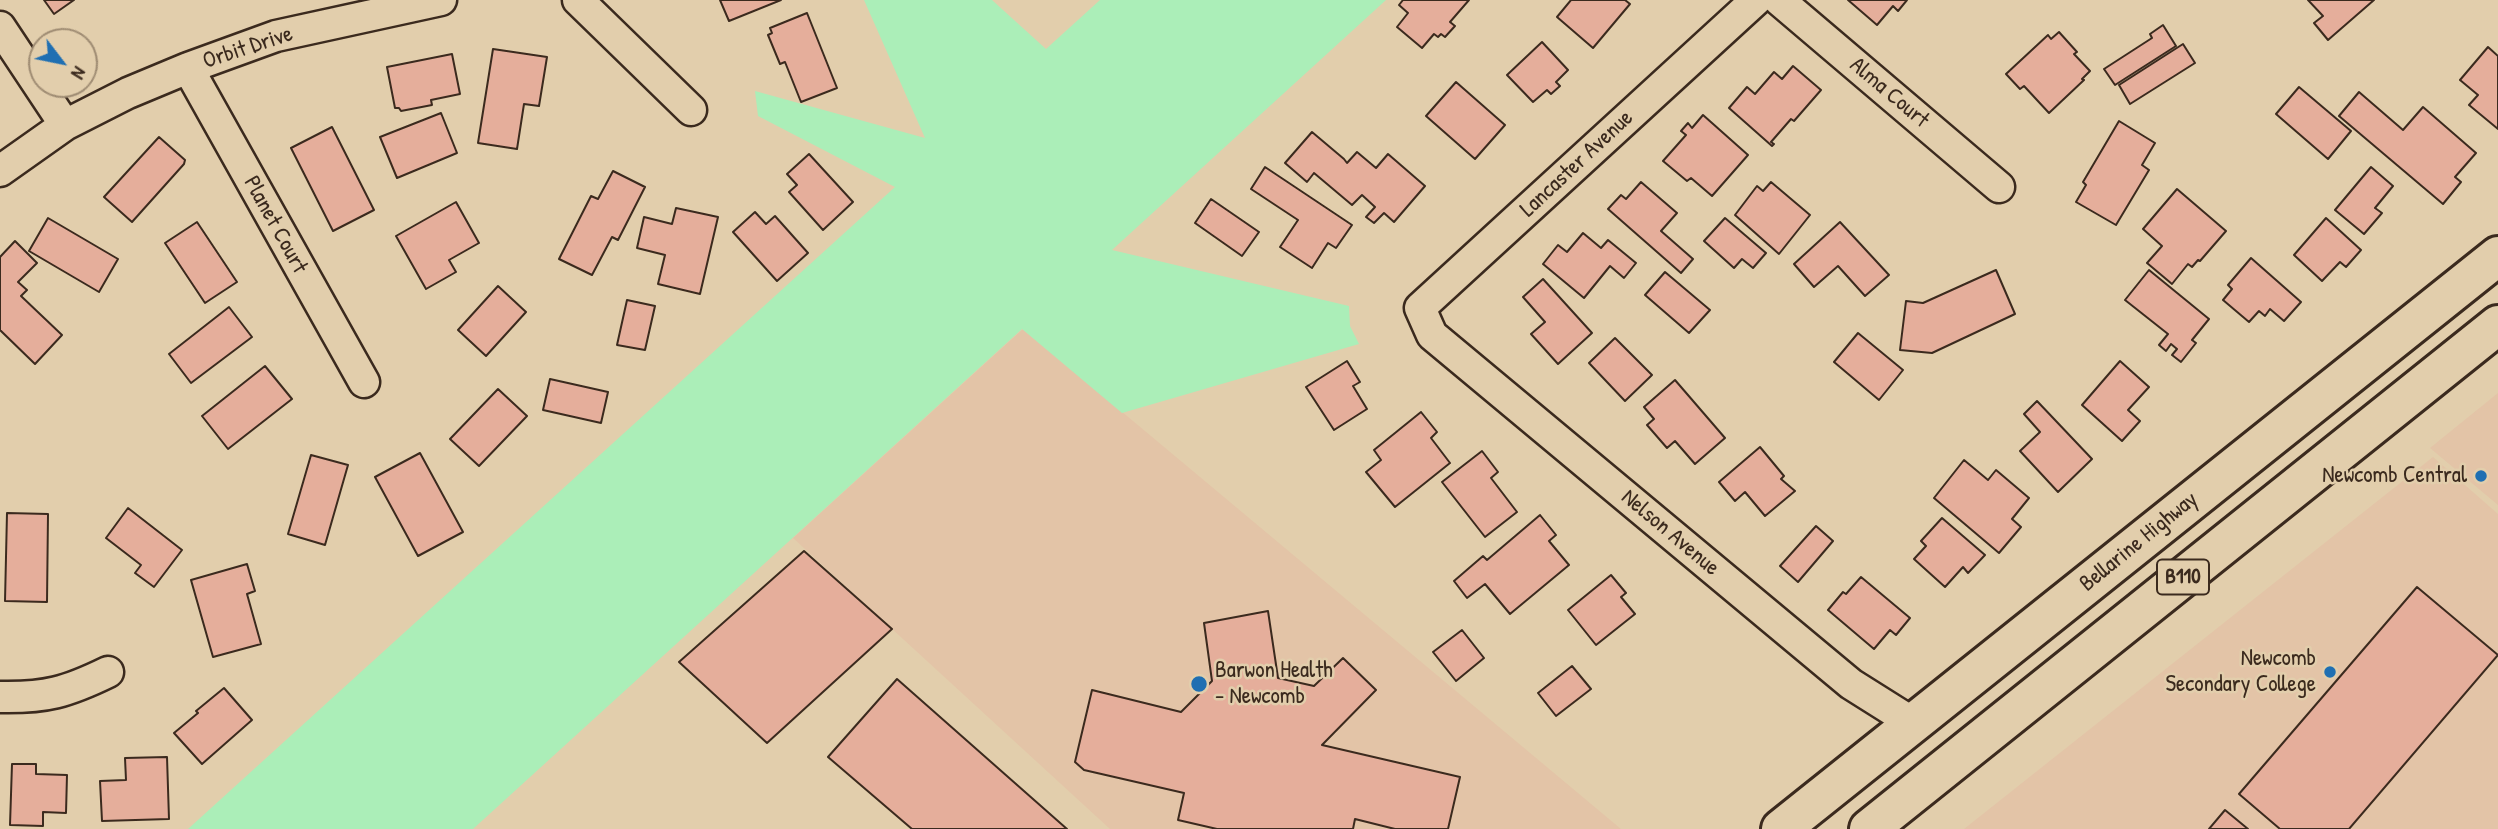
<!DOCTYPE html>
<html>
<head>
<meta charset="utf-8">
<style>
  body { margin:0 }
  #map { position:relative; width:2498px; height:829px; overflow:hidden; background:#e2ceac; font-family:"Patrick Hand",sans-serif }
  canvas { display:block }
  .north { position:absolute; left:28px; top:28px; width:70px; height:70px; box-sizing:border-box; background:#e2ceac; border:2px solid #9f8c73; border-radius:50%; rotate:122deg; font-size:19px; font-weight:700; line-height:28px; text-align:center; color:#3b2a1e }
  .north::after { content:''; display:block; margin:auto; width:24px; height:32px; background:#1f6fb2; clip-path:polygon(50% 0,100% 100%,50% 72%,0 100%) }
</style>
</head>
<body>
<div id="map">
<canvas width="2498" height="829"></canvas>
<div class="north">N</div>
</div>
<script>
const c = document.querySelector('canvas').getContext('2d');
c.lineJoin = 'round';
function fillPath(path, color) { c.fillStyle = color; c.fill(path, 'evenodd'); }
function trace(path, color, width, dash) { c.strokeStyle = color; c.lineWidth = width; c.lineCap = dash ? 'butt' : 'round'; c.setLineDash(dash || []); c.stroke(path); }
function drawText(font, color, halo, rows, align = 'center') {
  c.font = font + ' "Patrick Hand",sans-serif'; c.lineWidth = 5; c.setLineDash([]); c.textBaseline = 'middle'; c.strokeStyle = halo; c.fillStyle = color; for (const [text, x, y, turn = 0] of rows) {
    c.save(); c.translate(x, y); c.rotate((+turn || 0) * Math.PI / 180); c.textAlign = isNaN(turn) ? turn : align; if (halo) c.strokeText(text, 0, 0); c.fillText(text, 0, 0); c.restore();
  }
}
fillPath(new Path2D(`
  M 1023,329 L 1621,829 L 1110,829 L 793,538 Z
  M 2498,393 L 2498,505 L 2430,448 Z
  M 2433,457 L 2498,514 L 2498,829 L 1964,829 Z`), '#e3c4a7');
fillPath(new Path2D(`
  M 864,0 L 992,0 L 1046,49 L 1100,0 L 1386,0 L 1112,250 L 1349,306 L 1350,326 L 1359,344 L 1122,413 L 1022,329 L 473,829 L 188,829 L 895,187 L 758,116 L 755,91 L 925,138 Z`), '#abeeb8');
const building = new Path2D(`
  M 44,0 L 74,0 L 54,14 Z
  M 720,0 L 781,0 L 729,21 Z
  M 1403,0 L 1469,0 L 1450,22 L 1455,26 L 1445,37 L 1441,34 L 1438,37 L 1434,34 L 1422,48 L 1397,27 L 1408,13 L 1399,5 Z
  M 1571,0 L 1625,0 L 1630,4 L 1593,48 L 1557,17 Z
  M 1848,0 L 1907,0 L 1898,11 L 1893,6 L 1877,25 Z
  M 2308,0 L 2374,0 L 2328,40 L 2314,23 L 2323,16 Z
  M 807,13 L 837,88 L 801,102 L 785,62 L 780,64 L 768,35 L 772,33 L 770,28 Z
  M 2163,25 L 2176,46 L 2115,85 L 2104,69 L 2152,38 L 2150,34 Z
  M 2059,32 L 2077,52 L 2074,54 L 2090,71 L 2082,79 L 2084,80 L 2049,113 L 2024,86 L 2020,89 L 2006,74 L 2048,35 L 2051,39 Z
  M 1542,42 L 1568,70 L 1556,82 L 1560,86 L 1551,94 L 1547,90 L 1533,102 L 1507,75 Z
  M 2183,44 L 2195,63 L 2130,104 L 2119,85 Z
  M 2488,47 L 2498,56 L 2498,129 L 2469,105 L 2478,95 L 2460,80 Z
  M 493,49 L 547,57 L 539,106 L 524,104 L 517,149 L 478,143 Z
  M 452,54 L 460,94 L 431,100 L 432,105 L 401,111 L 399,108 L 395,108 L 387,67 Z
  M 1793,66 L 1821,90 L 1794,121 L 1791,119 L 1771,142 L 1774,144 L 1772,146 L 1729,108 L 1747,87 L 1755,94 L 1774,72 L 1782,79 Z
  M 1456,82 L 1505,125 L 1475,159 L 1426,116 Z
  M 2299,87 L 2351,131 L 2328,159 L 2276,114 Z
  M 2359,92 L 2403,130 L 2423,107 L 2476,153 L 2455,177 L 2461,182 L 2443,204 L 2339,116 Z
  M 441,113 L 457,153 L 397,178 L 380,137 Z
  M 1703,115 L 1748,155 L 1712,196 L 1691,178 L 1687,181 L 1663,161 L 1686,135 L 1681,131 L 1688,123 L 1692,128 Z
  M 2119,121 L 2155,143 L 2142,165 L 2149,170 L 2116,225 L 2076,202 L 2086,185 L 2083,182 Z
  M 332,127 L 374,210 L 333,231 L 291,148 Z
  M 1312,132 L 1344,159 L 1347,163 L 1357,152 L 1376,168 L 1388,154 L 1425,186 L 1394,222 L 1384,213 L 1374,223 L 1366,217 L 1375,207 L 1362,195 L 1352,205 L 1314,173 L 1307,182 L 1285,163 Z
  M 159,137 L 185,160 L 184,164 L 132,222 L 104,197 Z
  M 809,154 L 853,202 L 823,230 L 789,192 L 797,185 L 787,174 Z
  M 1265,167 L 1352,225 L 1336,248 L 1328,243 L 1312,268 L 1280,247 L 1298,220 L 1251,189 Z
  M 2371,167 L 2393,186 L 2375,208 L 2382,213 L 2364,234 L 2335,210 Z
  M 613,171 L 645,187 L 618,240 L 612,237 L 592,275 L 559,259 L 591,196 L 598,199 Z
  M 1641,182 L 1677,213 L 1661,231 L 1693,259 L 1681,273 L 1608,209 L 1621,195 L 1626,199 Z
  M 1771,182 L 1810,215 L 1779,254 L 1735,215 L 1757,186 L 1763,191 Z
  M 2177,189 L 2226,231 L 2200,261 L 2198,260 L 2192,267 L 2188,264 L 2172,284 L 2147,263 L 2162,246 L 2143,229 Z
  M 1211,199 L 1259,232 L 1242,256 L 1195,223 Z
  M 456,202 L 479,243 L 449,260 L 456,272 L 426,289 L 396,236 Z
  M 676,208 L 718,217 L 700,294 L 658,284 L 665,255 L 637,248 L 644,217 L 672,224 Z
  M 755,212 L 766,224 L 775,216 L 808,253 L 777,281 L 733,232 Z
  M 48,218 L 118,259 L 99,292 L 29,251 Z
  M 1725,218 L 1766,253 L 1753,268 L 1742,259 L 1734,268 L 1704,241 Z
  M 2326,218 L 2361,250 L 2346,267 L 2340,262 L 2322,281 L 2294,255 Z
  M 197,222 L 237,282 L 205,303 L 165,243 Z
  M 1840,222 L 1889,275 L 1865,296 L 1838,266 L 1814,287 L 1794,264 Z
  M 1583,233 L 1601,248 L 1608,240 L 1636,263 L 1624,278 L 1610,266 L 1584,298 L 1543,264 L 1558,245 L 1567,252 Z
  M 15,241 L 37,263 L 18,282 L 27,290 L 21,296 L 62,335 L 35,364 L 0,330 L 0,257 Z
  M 2251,258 L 2301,302 L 2284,321 L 2270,309 L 2265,316 L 2259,311 L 2249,322 L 2223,300 L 2232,289 L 2228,285 Z
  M 1996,270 L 2015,314 L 1932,353 L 1900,350 L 1906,301 L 1923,303 Z
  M 2149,270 L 2209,319 L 2192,340 L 2196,343 L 2181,362 L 2172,355 L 2177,349 L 2171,344 L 2166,351 L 2159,345 L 2168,334 L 2125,300 Z
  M 1665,272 L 1710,310 L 1689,333 L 1645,295 Z
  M 1543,279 L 1592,333 L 1558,364 L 1531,334 L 1545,322 L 1523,297 Z
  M 498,286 L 526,312 L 486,356 L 458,330 Z
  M 627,300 L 655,306 L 645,350 L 617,345 Z
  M 229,307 L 252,337 L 191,383 L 169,354 Z
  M 1858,333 L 1903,370 L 1879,400 L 1834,362 Z
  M 1615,338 L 1652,375 L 1625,401 L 1589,363 Z
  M 1347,361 L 1360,382 L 1353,386 L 1367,409 L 1334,430 L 1306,387 Z
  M 2120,361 L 2149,387 L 2128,410 L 2140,421 L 2122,441 L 2082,405 Z
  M 265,366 L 292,399 L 228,449 L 202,416 Z
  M 550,379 L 608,392 L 601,423 L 543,410 Z
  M 1675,380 L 1725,438 L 1695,464 L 1675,441 L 1667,448 L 1647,425 L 1654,419 L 1644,407 Z
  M 498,389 L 527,416 L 479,466 L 450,439 Z
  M 2037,401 L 2092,459 L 2058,492 L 2020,451 L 2040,432 L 2024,414 Z
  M 1421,412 L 1437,432 L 1431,438 L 1450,463 L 1395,507 L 1366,472 L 1381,460 L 1374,450 Z
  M 1760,447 L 1784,476 L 1781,479 L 1795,491 L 1765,516 L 1745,492 L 1735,501 L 1719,482 Z
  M 1482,451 L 1498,472 L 1491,478 L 1517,512 L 1485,537 L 1442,482 Z
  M 420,453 L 463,532 L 418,556 L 375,477 Z
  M 311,455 L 348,465 L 325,545 L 288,534 Z
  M 1964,460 L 1988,480 L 1996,470 L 2029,498 L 2012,519 L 2021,527 L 1999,553 L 1934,498 Z
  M 128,508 L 182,550 L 154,587 L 135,573 L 141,565 L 106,538 Z
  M 7,513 L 48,514 L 47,602 L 5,601 Z
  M 1540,515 L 1556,535 L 1549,541 L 1569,565 L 1510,614 L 1485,584 L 1467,598 L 1454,581 L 1483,556 L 1487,560 Z
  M 1942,518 L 1985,555 L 1968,573 L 1963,567 L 1945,587 L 1914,559 L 1926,546 L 1921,541 Z
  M 1816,526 L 1833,541 L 1798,582 L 1780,566 Z
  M 804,551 L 892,629 L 767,743 L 679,662 Z
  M 247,564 L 255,591 L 247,594 L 261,644 L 213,657 L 191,580 Z
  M 1611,575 L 1626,593 L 1621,597 L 1635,614 L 1596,645 L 1568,610 Z
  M 1861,577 L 1910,618 L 1896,635 L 1890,630 L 1874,649 L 1828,610 L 1843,592 L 1846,594 Z
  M 2417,587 L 2498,655 L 2349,829 L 2280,829 L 2239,794 Z
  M 1268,611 L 1278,678 L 1314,686 L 1343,658 L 1376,690 L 1322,745 L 1460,777 L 1448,829 L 1395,829 L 1355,819 L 1353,829 L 1217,829 L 1178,820 L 1184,793 L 1084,770 L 1075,762 L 1092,690 L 1181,712 L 1212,681 L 1204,623 Z
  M 1462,630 L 1484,658 L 1456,681 L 1433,652 Z
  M 1572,666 L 1591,689 L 1556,716 L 1538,693 Z
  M 897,679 L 1067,829 L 912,829 L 828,757 Z
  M 224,688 L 252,720 L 202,764 L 174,733 L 198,713 L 196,711 Z
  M 167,757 L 169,819 L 102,821 L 100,781 L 126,780 L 125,758 Z
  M 12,764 L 36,764 L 36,774 L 67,775 L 66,813 L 43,812 L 43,826 L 10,825 Z
  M 2225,810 L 2248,829 L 2209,829 Z`);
fillPath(building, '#e5ae9b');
trace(building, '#3b2a1e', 2);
const minor = new Path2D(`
  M 578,0 L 691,110
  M 1756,0 L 1420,308 L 1432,335 L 1851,684 L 1913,723
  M 1779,0 L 1999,187
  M 0,27 L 65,125
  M 188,68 L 364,382
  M 0,171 L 65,125 L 128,93 L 188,68 L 276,36 L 441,0
  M 0,697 C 46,698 67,692 108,672`);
const trunk = new Path2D(`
  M 1781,829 L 2498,256
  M 1869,829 L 2498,325`);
trace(minor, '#3b2a1e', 35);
trace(trunk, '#3b2a1e', 44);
trace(minor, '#e2ceac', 30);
trace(trunk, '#e2ceac', 38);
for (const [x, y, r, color] of [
  [2481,476,7,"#1f6fb2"],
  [2330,672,7,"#1f6fb2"],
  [1199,684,9,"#1f6fb2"]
]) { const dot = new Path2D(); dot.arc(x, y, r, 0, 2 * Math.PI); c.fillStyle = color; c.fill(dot); trace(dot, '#e2ceac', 2.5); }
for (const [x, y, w] of [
  [2183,577,52]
]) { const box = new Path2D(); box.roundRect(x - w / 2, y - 17.5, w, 35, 5); c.fillStyle = '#e2ceac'; c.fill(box); trace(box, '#3b2a1e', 2); }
drawText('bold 21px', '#3b2a1e', null, [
  ["B110",2183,577]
]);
drawText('23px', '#3b2a1e', '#e2ceac', [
  ["Orbit Drive",248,48,-18],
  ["Alma Court",1889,93,40],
  ["Lancaster Avenue",1577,164,-43],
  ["Planet Court",275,225,61],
  ["Nelson Avenue",1670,533,40],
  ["Bellarine Highway",2139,542,-39]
]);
drawText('23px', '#3b2a1e', '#e2ceac', [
  ["Newcomb Central",2467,476],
  ["Newcomb",2316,659],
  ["Secondary College",2316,685],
  ["Barwon Health",1215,671,"left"],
  ["- Newcomb",1215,697,"left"]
], 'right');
</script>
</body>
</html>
